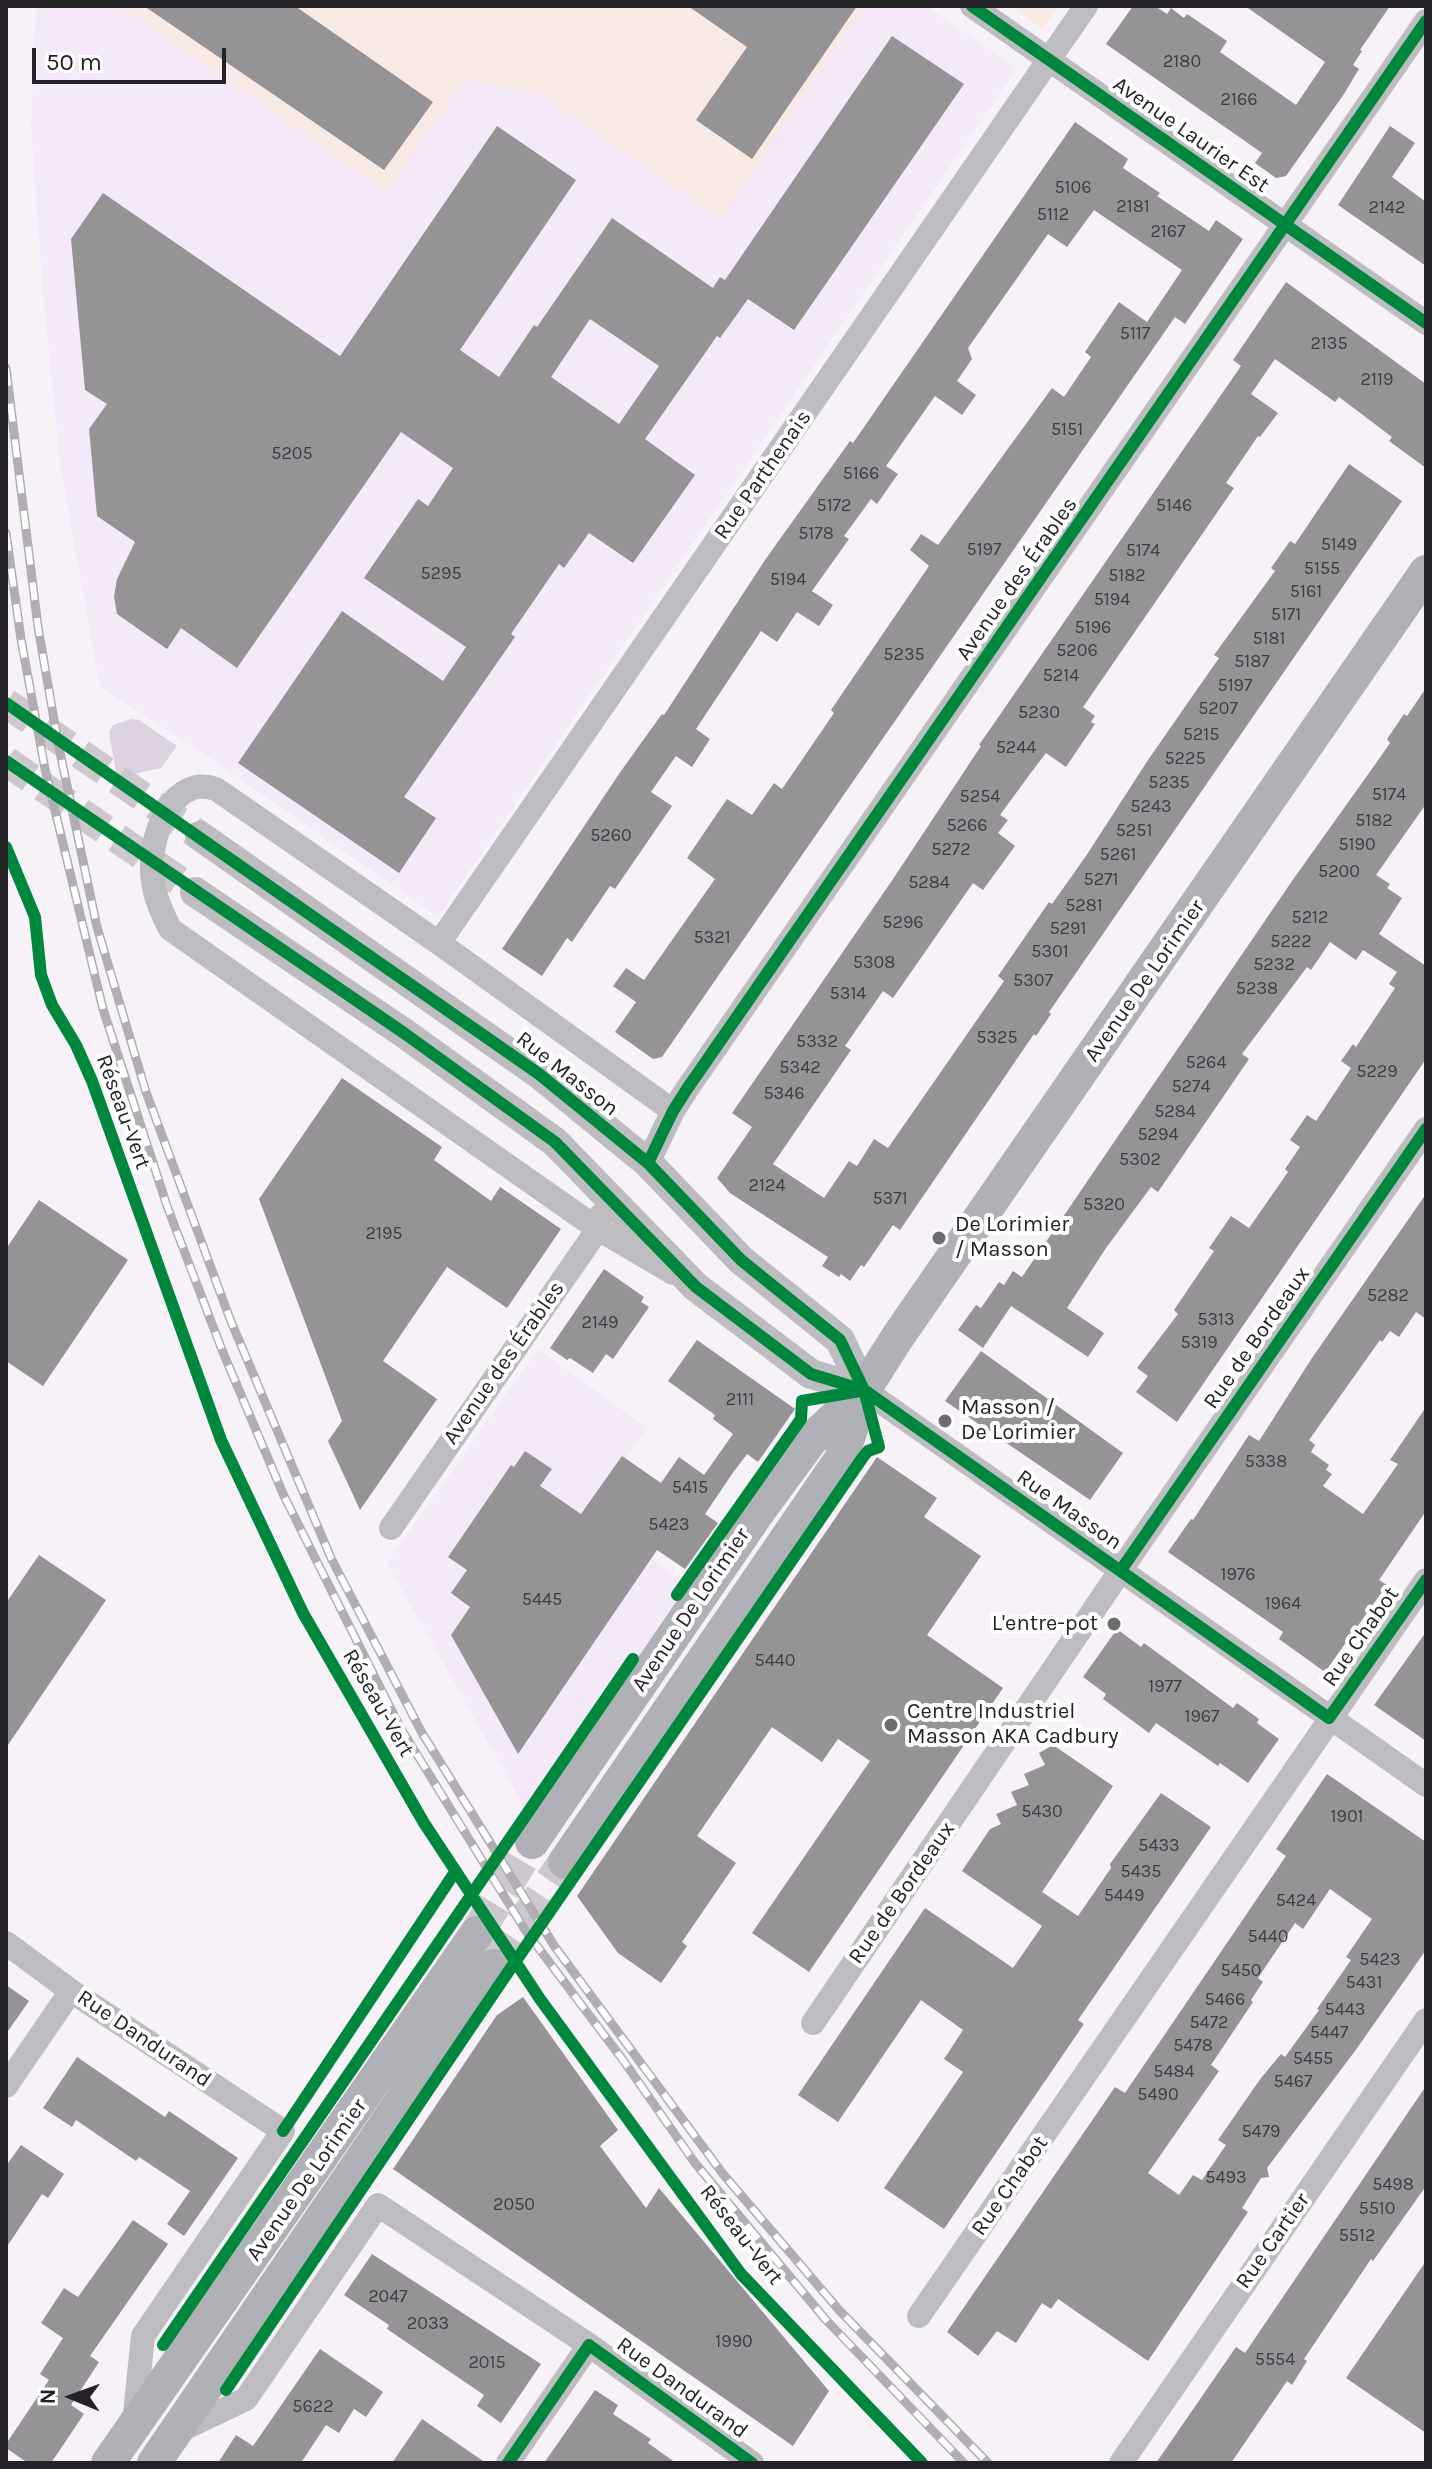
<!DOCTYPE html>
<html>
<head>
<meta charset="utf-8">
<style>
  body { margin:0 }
  #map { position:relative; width:1432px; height:2469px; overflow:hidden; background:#f7f2f8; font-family:Karla,sans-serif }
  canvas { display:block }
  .frame { position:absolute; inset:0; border:8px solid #252227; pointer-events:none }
  .north { position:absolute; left:32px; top:2357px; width:80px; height:80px; -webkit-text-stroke:6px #fff; paint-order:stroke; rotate:271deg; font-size:22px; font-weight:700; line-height:32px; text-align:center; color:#252227 }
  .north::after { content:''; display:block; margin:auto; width:28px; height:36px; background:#252227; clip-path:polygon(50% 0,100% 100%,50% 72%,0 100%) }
  .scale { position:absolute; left:32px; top:48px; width:194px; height:36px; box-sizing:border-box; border:4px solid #252227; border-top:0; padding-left:10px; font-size:24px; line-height:28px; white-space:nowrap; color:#252227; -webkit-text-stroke:6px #fff; paint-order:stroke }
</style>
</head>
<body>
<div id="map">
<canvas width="1432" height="2469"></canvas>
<div class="frame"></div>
<div class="north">N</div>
<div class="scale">50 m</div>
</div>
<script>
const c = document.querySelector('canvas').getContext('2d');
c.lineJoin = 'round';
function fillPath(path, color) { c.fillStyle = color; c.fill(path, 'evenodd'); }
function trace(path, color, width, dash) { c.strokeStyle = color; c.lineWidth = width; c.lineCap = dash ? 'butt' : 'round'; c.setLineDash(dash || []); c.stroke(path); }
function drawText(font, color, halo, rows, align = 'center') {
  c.font = font + ' Karla,sans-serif'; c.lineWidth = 8; c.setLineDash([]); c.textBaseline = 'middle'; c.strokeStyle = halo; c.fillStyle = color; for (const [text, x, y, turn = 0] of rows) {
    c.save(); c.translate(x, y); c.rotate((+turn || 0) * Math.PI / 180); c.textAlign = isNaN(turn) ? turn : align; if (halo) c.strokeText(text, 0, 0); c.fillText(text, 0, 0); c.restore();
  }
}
fillPath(new Path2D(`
  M 36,6 L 121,6 L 386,191 L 464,80 L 541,94 L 720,219 L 864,6 L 926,6 L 1017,68 L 438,917 L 204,754 L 100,687 L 60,465 L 42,284 L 31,124 Z
  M 538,1349 L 647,1428 L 589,1512 L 690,1587 L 527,1812 L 387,1563 Z`), '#f4e9f7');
fillPath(new Path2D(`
  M 121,6 L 864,6 L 720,219 L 541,94 L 465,80 L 386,191 Z
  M 1010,6 L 1058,6 L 1043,29 Z`), '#f7eae4');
fillPath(new Path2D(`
  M 131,719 L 139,720 L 177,746 L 161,768 L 117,778 L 109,732 L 113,725 Z`), '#ddd3e0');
fillPath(new Path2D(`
  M 144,6 L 295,6 L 433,102 L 384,170 Z
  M 688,6 L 857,6 L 752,159 L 696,120 L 747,47 Z
  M 1133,6 L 1155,6 L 1167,14 L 1171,8 L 1184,18 L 1187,14 L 1227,41 L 1220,52 L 1296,105 L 1325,62 L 1245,6 L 1390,6 L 1360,50 L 1362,51 L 1353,65 L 1359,69 L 1344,94 L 1286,176 L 1276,178 L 1255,163 L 1262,153 L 1106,44 Z
  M 892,36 L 964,84 L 794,330 L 748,299 L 720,338 L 717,336 L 645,439 L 695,475 L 633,563 L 589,533 L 564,568 L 559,564 L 511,634 L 515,637 L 404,797 L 436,818 L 399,873 L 238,763 L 342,611 L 443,681 L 466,647 L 364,578 L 418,499 L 428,506 L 453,468 L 401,432 L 237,668 L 181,628 L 167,649 L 117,614 L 114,597 L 117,579 L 135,542 L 97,516 L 89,429 L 107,404 L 85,390 L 71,239 L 103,193 L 340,356 L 497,126 L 576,180 L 460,350 L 499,377 L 534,325 L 537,327 L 612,218 L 713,288 L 720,277 L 725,280 ZM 590,319 L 659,366 L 619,424 L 551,377 Z
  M 1075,122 L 1128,159 L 1123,168 L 1160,193 L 1157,196 L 1209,231 L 1216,220 L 1243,239 L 1185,324 L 1175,317 L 662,1057 L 653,1059 L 615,1032 L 636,1002 L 613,986 L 626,968 L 644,980 L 715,879 L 687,858 L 727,799 L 752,815 L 774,783 L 782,789 L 834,713 L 831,710 L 929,566 L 910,550 L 921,534 L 938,545 L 1052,388 L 1064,397 L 1091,357 L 1085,352 L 1119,302 L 1147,322 L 1182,270 L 1094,210 L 1067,247 L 1048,234 L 968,348 L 972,359 L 957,381 L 976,395 L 962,415 L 935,396 L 886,466 L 898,474 L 877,504 L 871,499 L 844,536 L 849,539 L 812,591 L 833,605 L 819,626 L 797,612 L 777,642 L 761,631 L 696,729 L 710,739 L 692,767 L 676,756 L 651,792 L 672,806 L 615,889 L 610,886 L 572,942 L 567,938 L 542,976 L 502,949 L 621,771 L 662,714 L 664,715 L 765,560 L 850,441 L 853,443 Z
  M 1390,126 L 1415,143 L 1392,177 L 1426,202 L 1426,266 L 1338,205 Z
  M 1286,282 L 1426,384 L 1426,468 L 1389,441 L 1392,437 L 1339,397 L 1335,402 L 1275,359 L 1251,394 L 1278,413 L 1260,437 L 1258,436 L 1226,483 L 1234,488 L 1083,707 L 1095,716 L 1091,722 L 1095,724 L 1066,767 L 1046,753 L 1030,774 L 1000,815 L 1008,820 L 998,833 L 1015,846 L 983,890 L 973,883 L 893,998 L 883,991 L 845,1046 L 851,1050 L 773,1164 L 824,1198 L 849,1161 L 857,1166 L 874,1139 L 888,1148 L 1004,981 L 998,976 L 1049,902 L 1052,904 L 1086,856 L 1148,760 L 1219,658 L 1214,655 L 1275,571 L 1271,568 L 1290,541 L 1295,544 L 1349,464 L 1402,501 L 1049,1012 L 1051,1014 L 1036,1036 L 1034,1034 L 900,1230 L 893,1225 L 864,1267 L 861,1265 L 850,1281 L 841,1274 L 839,1277 L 822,1266 L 828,1257 L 730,1193 L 717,1178 L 752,1127 L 732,1113 L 891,882 L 981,746 L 979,745 L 1241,366 L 1233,360 Z
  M 1426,688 L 1426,804 L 1376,875 L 1390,884 L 1387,888 L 1402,898 L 1379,934 L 1426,966 L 1426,1059 L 1177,1422 L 1136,1392 L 1148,1376 L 1137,1368 L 1178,1314 L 1174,1310 L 1214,1251 L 1209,1248 L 1231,1216 L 1249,1228 L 1288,1172 L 1285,1169 L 1300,1147 L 1290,1140 L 1307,1115 L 1316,1121 L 1351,1068 L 1341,1061 L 1353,1044 L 1356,1047 L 1395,988 L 1389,984 L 1397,972 L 1363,950 L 1356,960 L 1330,942 L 1311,970 L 1307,967 L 1242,1054 L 1249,1059 L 1158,1192 L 1151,1187 L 1106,1248 L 1067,1308 L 1104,1333 L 1088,1357 L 1011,1306 L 983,1348 L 958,1330 L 976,1305 L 981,1308 L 999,1282 L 1004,1285 L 1013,1271 L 1022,1277 L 1292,881 L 1374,766 L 1390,743 L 1387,739 L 1404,714 L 1407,716 Z
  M 342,1078 L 442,1147 L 434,1160 L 491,1201 L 500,1187 L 561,1229 L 507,1308 L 447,1267 L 383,1361 L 437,1399 L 360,1510 L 328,1441 L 342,1421 L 259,1199 Z
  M 1426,1194 L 1426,1319 L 1416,1312 L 1399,1337 L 1390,1331 L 1382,1342 L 1380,1340 L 1309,1440 L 1315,1445 L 1311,1452 L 1329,1465 L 1326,1470 L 1332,1474 L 1323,1486 L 1363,1514 L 1398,1464 L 1390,1460 L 1426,1407 L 1426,1511 L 1379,1580 L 1387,1585 L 1325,1672 L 1279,1639 L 1283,1632 L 1168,1552 L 1191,1519 L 1193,1520 L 1249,1435 L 1259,1441 L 1312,1358 Z
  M 39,1200 L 128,1260 L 43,1386 L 6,1361 L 6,1249 Z
  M 604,1269 L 644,1297 L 641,1302 L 649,1307 L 613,1359 L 606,1354 L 593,1373 L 570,1358 L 567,1360 L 550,1348 Z
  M 697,1340 L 795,1409 L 758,1462 L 747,1454 L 732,1474 L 705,1514 L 718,1523 L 685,1569 L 657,1550 L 518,1754 L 451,1635 L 470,1607 L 451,1593 L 467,1570 L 448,1557 L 511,1465 L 514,1467 L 525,1451 L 552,1469 L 540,1486 L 581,1514 L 622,1456 L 661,1483 L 679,1457 L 704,1475 L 733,1434 L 713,1419 L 715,1415 L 668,1381 Z
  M 981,1351 L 1123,1453 L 1090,1500 L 945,1401 Z
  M 877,1457 L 937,1498 L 924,1517 L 981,1556 L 927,1635 L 1003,1688 L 809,1972 L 752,1933 L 870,1761 L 838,1739 L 822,1762 L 772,1727 L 697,1836 L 736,1863 L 682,1942 L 687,1946 L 661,1983 L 618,1953 L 577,1896 Z
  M 39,1555 L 106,1600 L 6,1748 L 6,1603 Z
  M 1117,1629 L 1141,1647 L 1144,1643 L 1233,1708 L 1237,1703 L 1259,1719 L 1257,1723 L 1279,1739 L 1248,1783 L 1220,1763 L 1218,1766 L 1156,1723 L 1149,1733 L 1103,1699 L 1106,1694 L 1083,1677 Z
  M 1426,1632 L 1426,1741 L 1374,1705 Z
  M 1053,1745 L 1113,1786 L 1042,1892 L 1078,1916 L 1111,1868 L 1110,1864 L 1161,1793 L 1211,1827 L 1078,2020 L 1084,2024 L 944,2229 L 884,2188 L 963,2072 L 944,2059 L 963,2030 L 921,2000 L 838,2122 L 798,2095 L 925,1908 L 1013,1968 L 1042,1926 L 962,1871 L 990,1829 L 1001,1824 L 996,1814 L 1017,1805 L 1011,1792 L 1029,1785 L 1024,1774 L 1045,1765 L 1039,1753 Z
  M 1327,1774 L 1426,1842 L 1426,1950 L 1355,2051 L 1267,2168 L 1269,2177 L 1261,2178 L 1242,2208 L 1248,2212 L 1148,2361 L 1058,2299 L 1051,2309 L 1042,2303 L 1016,2343 L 997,2331 L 978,2356 L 947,2332 L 1115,2087 L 1125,2093 L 1286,1856 L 1276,1849 ZM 1330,1889 L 1372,1919 L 1346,1957 L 1351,1960 L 1317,2009 L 1319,2010 L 1285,2057 L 1281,2054 L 1261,2078 L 1218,2140 L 1226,2145 L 1202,2180 L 1193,2175 L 1179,2195 L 1148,2173 L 1219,2071 L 1211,2065 L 1253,2002 L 1251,2000 L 1263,1982 L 1258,1978 L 1295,1923 L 1303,1929 Z
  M 6,1985 L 29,2001 L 6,2034 Z
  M 523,1997 L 618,2130 L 600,2146 L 646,2208 L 659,2188 L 829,2391 L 793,2446 L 393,2169 L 497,2015 Z
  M 77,2057 L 165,2117 L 169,2111 L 238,2158 L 184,2236 L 167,2224 L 190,2191 L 139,2157 L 136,2161 L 76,2120 L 72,2127 L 43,2108 Z
  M 1426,2086 L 1426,2186 L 1373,2261 L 1371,2259 L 1304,2359 L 1307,2361 L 1292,2385 L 1287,2381 L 1231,2463 L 1156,2463 L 1236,2347 L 1245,2353 Z
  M 21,2145 L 64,2174 L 48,2198 L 42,2194 L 6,2248 L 6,2166 Z
  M 133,2220 L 168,2244 L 90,2356 L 99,2362 L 71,2405 L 84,2414 L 51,2463 L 28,2463 L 6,2448 L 6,2444 L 49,2380 L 40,2374 L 63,2338 L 41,2323 L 64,2288 L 78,2297 Z
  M 372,2254 L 541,2364 L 501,2423 L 477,2406 L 484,2395 L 387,2329 L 389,2325 L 344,2295 Z
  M 1426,2261 L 1426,2433 L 1346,2378 Z
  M 320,2349 L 383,2392 L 366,2417 L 354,2409 L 339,2433 L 326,2425 L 301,2463 L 218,2463 L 236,2435 L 253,2446 Z
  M 595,2390 L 618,2405 L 613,2414 L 651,2439 L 648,2443 L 676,2463 L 544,2463 Z
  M 422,2419 L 486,2463 L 392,2463 Z`), '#969397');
trace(new Path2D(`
  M 6,703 L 200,836
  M 6,761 L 195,892`), '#cdc8ce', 30, [30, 15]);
trace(new Path2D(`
  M 477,1933 L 532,1842
  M 494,1966 L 565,1862`), '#cdc8ce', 34, [34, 17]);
trace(new Path2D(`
  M 972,6 L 1426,323
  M 439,943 L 1086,6
  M 673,1111 L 439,943 L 216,789 C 173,774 151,833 152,868 C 152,891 160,909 170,929 L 598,1229 L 673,1273
  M 648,1163 L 673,1111 L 687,1089 L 1426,21
  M 864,1390 L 1426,1785
  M 391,1528 L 598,1229 L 601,1215
  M 6,1943 L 71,1991 L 283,2131 L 143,2336 L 134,2423
  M 813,2023 L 1142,1539 L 1426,1129
  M 6,2086 L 71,1991
  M 919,2316 L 1426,1580
  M 177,2432 L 246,2399 L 378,2205 L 589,2345 L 752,2463
  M 508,2463 L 589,2345
  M 1121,2463 L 1426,2020`), '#bcbcc1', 24);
trace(new Path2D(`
  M 200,836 L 539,1074 L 648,1163 L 741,1260 L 840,1340 L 864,1390
  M 195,892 L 404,1033 L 555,1142 L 696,1287 L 811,1374 L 864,1390`), '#bcbcc1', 30);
trace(new Path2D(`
  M 532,1842 L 761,1508 L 811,1440 L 861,1393
  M 565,1862 L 841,1459 L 864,1390 L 897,1338 L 1426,572
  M 108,2463 L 477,1933
  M 154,2463 L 494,1966`), '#b0b1b7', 34);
const rail = new Path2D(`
  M 6,368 L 38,627 L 58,743 L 97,927 L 146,1092 L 230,1319 L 331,1558 L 422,1733 L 555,1947 L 723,2174 L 839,2310 L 988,2463
  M 6,533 L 21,639 L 45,769 L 103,1009 L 167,1206 L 222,1350 L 284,1496 L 400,1727 L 525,1930 L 623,2060 L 695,2163 L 826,2320 L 964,2463`);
trace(rail, '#b0aeb3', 9);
trace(rail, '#fff', 6, [18]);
trace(new Path2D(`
  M 972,6 L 1426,323
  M 6,703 L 539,1074 L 648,1163 L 741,1260 L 840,1340 L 864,1390 L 879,1447 L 868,1451 L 863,1457 L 504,1978 L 226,2390
  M 6,761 L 404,1033 L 555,1142 L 696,1287 L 811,1374 L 864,1390 L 1329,1718 L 1426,1580
  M 6,847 L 35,917 L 41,975 L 52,1005 L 76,1045 L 92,1081 L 221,1440 L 303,1613 L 424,1823 L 540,1999 L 741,2274 L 922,2463
  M 648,1163 L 673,1111 L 687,1089 L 1426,21
  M 1121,1570 L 1426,1129
  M 677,1595 L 801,1419 L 802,1401 L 860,1391
  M 283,2131 L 455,1872
  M 163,2345 L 633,1659
  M 508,2463 L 589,2345 L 752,2463`), '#00873e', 12);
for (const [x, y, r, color] of [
  [939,1238,8,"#6e6b70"],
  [945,1421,8,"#6e6b70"],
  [1114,1624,8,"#6e6b70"],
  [891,1725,8,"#6e6b70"]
]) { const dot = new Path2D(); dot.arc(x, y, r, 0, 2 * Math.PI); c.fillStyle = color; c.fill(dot); trace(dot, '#fff', 3); }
drawText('18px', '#413e43', null, [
  ["2180",1182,62],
  ["2166",1239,100],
  ["5106",1073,188],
  ["2181",1133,207],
  ["2142",1387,208],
  ["5112",1053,215],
  ["2167",1168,232],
  ["5117",1135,334],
  ["2135",1329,344],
  ["2119",1377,380],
  ["5151",1067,430],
  ["5205",292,454],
  ["5166",861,474],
  ["5172",834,506],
  ["5146",1174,506],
  ["5178",816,534],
  ["5149",1339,545],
  ["5197",984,550],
  ["5174",1143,551],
  ["5155",1322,569],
  ["5295",441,574],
  ["5182",1127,576],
  ["5194",788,580],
  ["5161",1306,592],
  ["5194",1112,600],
  ["5171",1286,615],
  ["5196",1093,628],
  ["5181",1269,639],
  ["5206",1077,651],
  ["5235",904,655],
  ["5187",1252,662],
  ["5214",1061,676],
  ["5197",1235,686],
  ["5207",1218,709],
  ["5230",1039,713],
  ["5215",1201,735],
  ["5244",1016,748],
  ["5225",1185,759],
  ["5235",1169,783],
  ["5174",1389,795],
  ["5254",980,797],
  ["5243",1151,807],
  ["5182",1374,821],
  ["5266",967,826],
  ["5251",1134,831],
  ["5260",611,836],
  ["5190",1357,845],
  ["5272",951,850],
  ["5261",1118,855],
  ["5200",1339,872],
  ["5271",1101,880],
  ["5284",929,883],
  ["5281",1084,906],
  ["5212",1310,918],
  ["5296",903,923],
  ["5291",1068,929],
  ["5321",712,938],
  ["5222",1291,942],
  ["5301",1050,952],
  ["5308",874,963],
  ["5232",1274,965],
  ["5307",1033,981],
  ["5238",1257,989],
  ["5314",848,994],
  ["5325",997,1038],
  ["5332",817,1042],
  ["5264",1206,1063],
  ["5342",800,1068],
  ["5229",1377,1072],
  ["5274",1191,1087],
  ["5346",784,1094],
  ["5284",1175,1112],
  ["5294",1158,1135],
  ["5302",1140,1160],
  ["2124",767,1186],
  ["5371",890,1199],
  ["5320",1104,1205],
  ["2195",384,1234],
  ["5282",1388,1296],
  ["5313",1216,1320],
  ["2149",600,1323],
  ["5319",1199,1343],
  ["2111",740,1400],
  ["5338",1266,1462],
  ["5415",690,1488],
  ["5423",669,1525],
  ["1976",1238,1575],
  ["5445",542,1600],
  ["1964",1283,1604],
  ["5440",775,1661],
  ["1977",1165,1687],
  ["1967",1202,1717],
  ["5430",1042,1812],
  ["1901",1347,1817],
  ["5433",1159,1846],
  ["5435",1141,1872],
  ["5449",1124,1896],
  ["5424",1296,1901],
  ["5440",1268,1937],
  ["5423",1380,1960],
  ["5450",1241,1971],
  ["5431",1364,1983],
  ["5466",1225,2000],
  ["5443",1345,2010],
  ["5472",1209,2023],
  ["5447",1329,2033],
  ["5478",1193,2046],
  ["5455",1313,2059],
  ["5484",1174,2072],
  ["5467",1293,2082],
  ["5490",1158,2095],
  ["5479",1261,2132],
  ["5493",1226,2178],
  ["5498",1393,2185],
  ["2050",514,2205],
  ["5510",1377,2209],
  ["5512",1357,2236],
  ["2047",388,2297],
  ["2033",428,2324],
  ["1990",734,2342],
  ["5554",1275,2360],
  ["2015",487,2363],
  ["5622",313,2407]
]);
drawText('22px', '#252227', '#fff', [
  ["Avenue Laurier Est",1191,135,35],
  ["Rue Parthenais",763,475,-55],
  ["Avenue des Érables",1017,579,-55],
  ["Avenue De Lorimier",1145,981,-55],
  ["Rue Masson",567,1074,38],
  ["Réseau-Vert",123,1112,70],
  ["Rue de Bordeaux",1257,1338,-55],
  ["Avenue des Érables",504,1363,-55],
  ["Rue Masson",1069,1510,35],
  ["Avenue De Lorimier",691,1610,-56],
  ["Rue Chabot",1361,1637,-55],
  ["Réseau-Vert",378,1703,60],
  ["Rue de Bordeaux",902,1893,-55],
  ["Rue Dandurand",144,2039,34],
  ["Avenue De Lorimier",307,2180,-55],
  ["Rue Chabot",1010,2186,-55],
  ["Réseau-Vert",741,2235,52],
  ["Rue Cartier",1273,2241,-55],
  ["Rue Dandurand",682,2388,36]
]);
drawText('22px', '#252227', '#fff', [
  ["De Lorimier",955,1225],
  ["/ Masson",955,1250],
  ["Masson /",961,1408],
  ["De Lorimier",961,1433],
  ["L'entre-pot",1098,1624,"right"],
  ["Centre Industriel",907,1712],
  ["Masson AKA Cadbury",907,1737]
], 'left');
</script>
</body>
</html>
